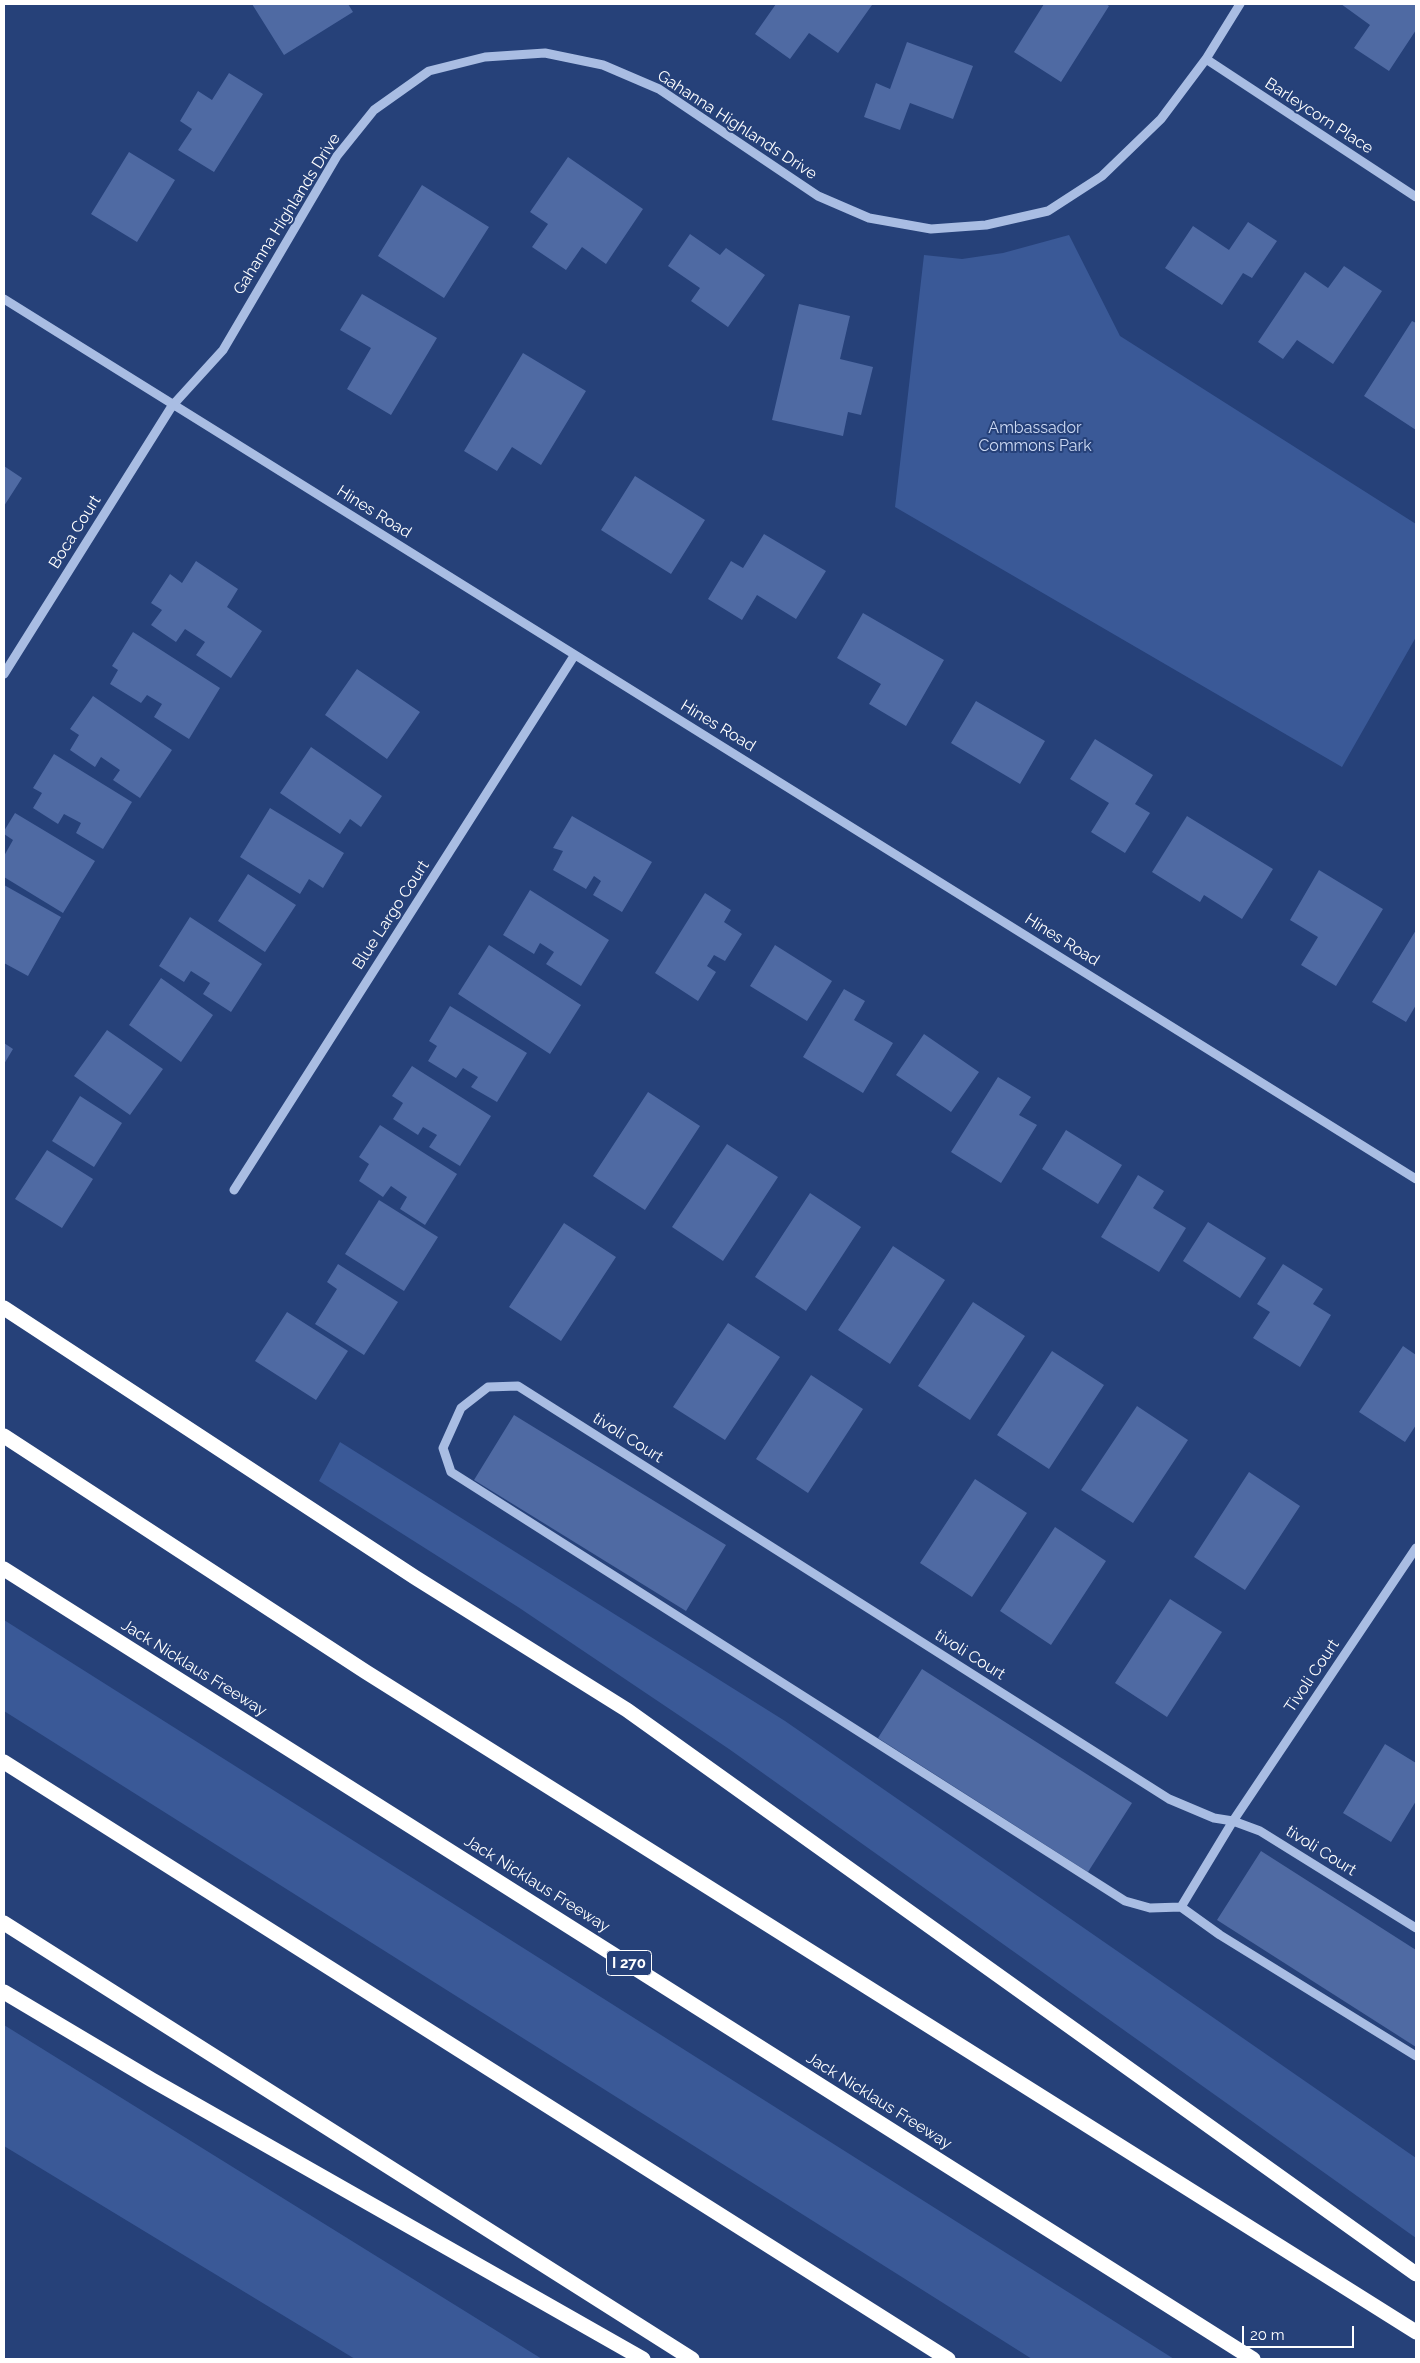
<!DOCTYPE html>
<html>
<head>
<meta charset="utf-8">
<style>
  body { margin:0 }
  #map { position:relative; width:1420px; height:2363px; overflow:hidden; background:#264179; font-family:Raleway,sans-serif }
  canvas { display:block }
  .frame { position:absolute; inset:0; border:5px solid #fff; pointer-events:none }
  .scale { position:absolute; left:1242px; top:2326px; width:112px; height:22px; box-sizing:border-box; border:2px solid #fff; border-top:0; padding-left:6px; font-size:15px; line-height:18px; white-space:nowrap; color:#fff; -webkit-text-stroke:4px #264179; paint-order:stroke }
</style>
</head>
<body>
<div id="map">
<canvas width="1420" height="2363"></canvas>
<div class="frame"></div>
<div class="scale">20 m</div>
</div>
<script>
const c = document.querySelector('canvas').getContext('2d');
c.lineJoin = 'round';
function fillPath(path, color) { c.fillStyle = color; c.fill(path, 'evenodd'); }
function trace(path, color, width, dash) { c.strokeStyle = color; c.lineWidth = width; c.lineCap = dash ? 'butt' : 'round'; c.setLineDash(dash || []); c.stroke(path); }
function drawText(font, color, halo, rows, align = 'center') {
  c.font = font + ' Raleway,sans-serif'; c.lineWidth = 4; c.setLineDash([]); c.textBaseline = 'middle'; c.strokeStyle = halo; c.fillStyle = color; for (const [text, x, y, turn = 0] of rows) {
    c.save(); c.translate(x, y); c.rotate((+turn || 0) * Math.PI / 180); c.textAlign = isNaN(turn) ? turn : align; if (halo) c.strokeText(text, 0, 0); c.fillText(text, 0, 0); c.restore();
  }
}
fillPath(new Path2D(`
  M 1069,235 L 1120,336 L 1416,524 L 1416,637 L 1342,767 L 895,507 L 924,255 L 962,259 L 1003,253 Z
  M 340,1442 L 785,1721 L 1416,2158 L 1416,2238 L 729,1749 L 518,1607 L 319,1481 Z
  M 4,1620 L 1174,2359 L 1032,2359 L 4,1711 Z
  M 4,2025 L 542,2359 L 355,2359 L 4,2146 Z`), '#3a5997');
fillPath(new Path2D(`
  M 252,4 L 348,4 L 353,12 L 284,55 Z
  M 776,4 L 870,4 L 872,5 L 838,53 L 809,33 L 790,59 L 755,34 Z
  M 1044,4 L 1106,4 L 1109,6 L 1061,82 L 1014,52 Z
  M 1341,4 L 1416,4 L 1416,30 L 1389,71 L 1354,48 L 1370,25 Z
  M 907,42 L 973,66 L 953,119 L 910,103 L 900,130 L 864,117 L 876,83 L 890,89 Z
  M 229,73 L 263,94 L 214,172 L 178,150 L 192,129 L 180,121 L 198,91 L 212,100 Z
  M 129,152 L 175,180 L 137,242 L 91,214 Z
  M 568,157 L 643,209 L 606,264 L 582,247 L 566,270 L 532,247 L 548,224 L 530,212 Z
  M 422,185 L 489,227 L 444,298 L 378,256 Z
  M 1248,222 L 1277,241 L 1252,278 L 1243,273 L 1222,305 L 1165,268 L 1193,226 L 1229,250 Z
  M 690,234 L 720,255 L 726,248 L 765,275 L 728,327 L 691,301 L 700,288 L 668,266 Z
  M 1344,266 L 1382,291 L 1333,364 L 1297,340 L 1283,359 L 1258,342 L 1305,272 L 1328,288 Z
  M 362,294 L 437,338 L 391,415 L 347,389 L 371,348 L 340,330 Z
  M 799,304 L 850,316 L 840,359 L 873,367 L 861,415 L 848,412 L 843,436 L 772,420 Z
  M 1412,321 L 1416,323 L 1416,430 L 1364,396 Z
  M 523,353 L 586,391 L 541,465 L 512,447 L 497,471 L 464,451 Z
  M 4,466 L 22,478 L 4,506 Z
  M 635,476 L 705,520 L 671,574 L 601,530 Z
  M 764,534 L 826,571 L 796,619 L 757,595 L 742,620 L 708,599 L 731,561 L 743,568 Z
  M 196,561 L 238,589 L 227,607 L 262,631 L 231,678 L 196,655 L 205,642 L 185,629 L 176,642 L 151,625 L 162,610 L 151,603 L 170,574 L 182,583 Z
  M 863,613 L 944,660 L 906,726 L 869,704 L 881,684 L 837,658 Z
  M 133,632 L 220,688 L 189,739 L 154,717 L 162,704 L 147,695 L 141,703 L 110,684 L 118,670 L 112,666 Z
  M 357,669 L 420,712 L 387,759 L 325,715 Z
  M 93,696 L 172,750 L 140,798 L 113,780 L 120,770 L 101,757 L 95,767 L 70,750 L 79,735 L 70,729 Z
  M 976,701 L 1045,741 L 1020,784 L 951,743 Z
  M 1095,739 L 1153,775 L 1135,804 L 1150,813 L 1125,853 L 1091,832 L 1109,803 L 1070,779 Z
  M 311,747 L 382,796 L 361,827 L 350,819 L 340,834 L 280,793 Z
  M 54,754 L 132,802 L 103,849 L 76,833 L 81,823 L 64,814 L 58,824 L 33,808 L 42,793 L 33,788 Z
  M 270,808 L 344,853 L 323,888 L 309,879 L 300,894 L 240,857 Z
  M 15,813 L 95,861 L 63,913 L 4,877 L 4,856 L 13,840 L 4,834 L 4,831 Z
  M 572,816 L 652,862 L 622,912 L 593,895 L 601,881 L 594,876 L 586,889 L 553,870 L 563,851 L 553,848 Z
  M 1187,816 L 1273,869 L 1242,919 L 1204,895 L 1200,902 L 1152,872 Z
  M 1319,870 L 1383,909 L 1336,986 L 1301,965 L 1318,937 L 1290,920 Z
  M 248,874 L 296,905 L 265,952 L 218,921 Z
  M 4,885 L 61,917 L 28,976 L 4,963 Z
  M 530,890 L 609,940 L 581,986 L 546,964 L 554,952 L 540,943 L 534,954 L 503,935 Z
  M 705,893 L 731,910 L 724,922 L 742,934 L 725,961 L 714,955 L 707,966 L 716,972 L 698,1001 L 655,973 Z
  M 190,917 L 262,964 L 231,1012 L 203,994 L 210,983 L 191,971 L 184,982 L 159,966 Z
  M 1416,930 L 1416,1005 L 1406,1022 L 1372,1002 Z
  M 489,945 L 581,1005 L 550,1054 L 458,994 Z
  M 775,945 L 832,981 L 807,1021 L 750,986 Z
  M 161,978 L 213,1015 L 181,1062 L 129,1025 Z
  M 844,989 L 865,1001 L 854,1020 L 893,1043 L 863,1093 L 803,1057 Z
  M 450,1006 L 527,1053 L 497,1102 L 471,1087 L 478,1077 L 463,1068 L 456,1078 L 428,1061 L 437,1046 L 429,1041 Z
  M 107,1030 L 163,1069 L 130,1115 L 74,1076 Z
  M 924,1034 L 979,1072 L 951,1112 L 896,1075 Z
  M 4,1043 L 13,1049 L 4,1064 Z
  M 412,1066 L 491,1116 L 460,1166 L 429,1147 L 437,1135 L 423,1127 L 418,1135 L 393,1119 L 403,1103 L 392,1096 Z
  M 998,1077 L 1031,1097 L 1019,1115 L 1037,1125 L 1001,1183 L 951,1152 Z
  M 648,1092 L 700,1126 L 645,1210 L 593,1176 Z
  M 80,1096 L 122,1123 L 94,1167 L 52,1141 Z
  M 380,1125 L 457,1174 L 425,1225 L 400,1209 L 407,1197 L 391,1186 L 383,1197 L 359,1181 L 369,1164 L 359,1157 Z
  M 1066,1130 L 1122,1165 L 1098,1204 L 1042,1169 Z
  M 727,1144 L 778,1177 L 723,1261 L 672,1227 Z
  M 47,1150 L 93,1179 L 62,1228 L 15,1199 Z
  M 1138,1175 L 1164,1191 L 1153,1208 L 1186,1228 L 1159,1272 L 1101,1237 Z
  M 810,1193 L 861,1227 L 806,1311 L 755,1277 Z
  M 379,1200 L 438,1237 L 404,1291 L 345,1254 Z
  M 1208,1222 L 1266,1258 L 1240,1298 L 1183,1261 Z
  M 564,1223 L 616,1257 L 561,1341 L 509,1307 Z
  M 893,1246 L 945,1280 L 890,1364 L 838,1330 Z
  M 338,1264 L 398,1302 L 364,1355 L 315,1324 L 337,1289 L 327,1282 Z
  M 1283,1264 L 1323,1289 L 1313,1304 L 1331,1315 L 1300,1367 L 1253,1338 L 1270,1312 L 1257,1304 Z
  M 973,1302 L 1025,1336 L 970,1420 L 918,1386 Z
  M 287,1312 L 348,1351 L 316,1400 L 255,1361 Z
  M 728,1323 L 780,1357 L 725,1440 L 673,1407 Z
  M 1403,1346 L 1416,1355 L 1416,1425 L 1405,1442 L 1359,1412 Z
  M 1052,1351 L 1104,1385 L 1049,1469 L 997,1435 Z
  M 811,1375 L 863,1409 L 808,1493 L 756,1459 Z
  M 1137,1406 L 1188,1440 L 1133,1523 L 1081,1490 Z
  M 514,1415 L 726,1545 L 686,1611 L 474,1480 Z
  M 1249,1472 L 1300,1506 L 1245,1590 L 1194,1557 Z
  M 975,1479 L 1027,1513 L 972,1597 L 920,1563 Z
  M 1055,1527 L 1106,1561 L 1051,1645 L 1000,1611 Z
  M 1170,1599 L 1222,1632 L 1167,1717 L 1115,1683 Z
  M 922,1669 L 1132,1803 L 1088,1872 L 878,1738 Z
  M 1385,1744 L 1416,1763 L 1416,1801 L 1391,1842 L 1343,1813 Z
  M 1261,1851 L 1416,1950 L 1416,2047 L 1217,1920 Z`), '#4f6aa3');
trace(new Path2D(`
  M 1206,59 L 1416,197
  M 4,299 L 1416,1179
  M 4,674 L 172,406 L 223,350 L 337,156 L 374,110 L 429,71 L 485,57 L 545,53 L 603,65 L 659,89 L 818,196 L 869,218 L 931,229 L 986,225 L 1048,211 L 1102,176 L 1161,119 L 1206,59 L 1240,4
  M 234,1190 L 574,656
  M 1416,1548 L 1233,1821 L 1181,1907 L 1150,1908 L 1125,1901 L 451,1472 L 443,1448 L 461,1408 L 488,1387 L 518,1386 L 1169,1799 L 1214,1818 L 1233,1821 L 1260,1831 L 1416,1928
  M 1181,1907 L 1220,1935 L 1416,2056`), '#a9bde3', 9);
trace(new Path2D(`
  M 4,1308 L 416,1578 L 627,1710 L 1416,2274
  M 4,1436 L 366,1672 L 1416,2332
  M 4,1569 L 1253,2359
  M 4,1762 L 948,2359
  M 4,1923 L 692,2359
  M 4,1992 L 152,2080 L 643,2359`), '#fff', 15);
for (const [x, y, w] of [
  [629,1963,45]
]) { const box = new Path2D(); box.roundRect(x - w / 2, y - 12.5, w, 25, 4); c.fillStyle = '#264179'; c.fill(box); trace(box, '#fff', 1); }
drawText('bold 15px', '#fff', null, [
  ["I 270",629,1963]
]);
drawText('16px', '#fff', '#264179', [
  ["Barleycorn Place",1319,116,33],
  ["Gahanna Highlands Drive",737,125,33],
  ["Gahanna Highlands Drive",287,214,-58],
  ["Hines Road",374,512,32],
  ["Boca Court",75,532,-58],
  ["Hines Road",718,726,31],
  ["Blue Largo Court",391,915,-57],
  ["Hines Road",1062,940,32],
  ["tivoli Court",628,1438,32],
  ["tivoli Court",970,1655,32],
  ["Jack Nicklaus Freeway",194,1668,32],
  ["Tivoli Court",1312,1676,-56],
  ["tivoli Court",1321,1851,32],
  ["Jack Nicklaus Freeway",537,1884,32],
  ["Jack Nicklaus Freeway",879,2101,32]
]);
drawText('16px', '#ccd9f3', '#264179', [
  ["Ambassador",1035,428],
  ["Commons Park",1035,446]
]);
</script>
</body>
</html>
